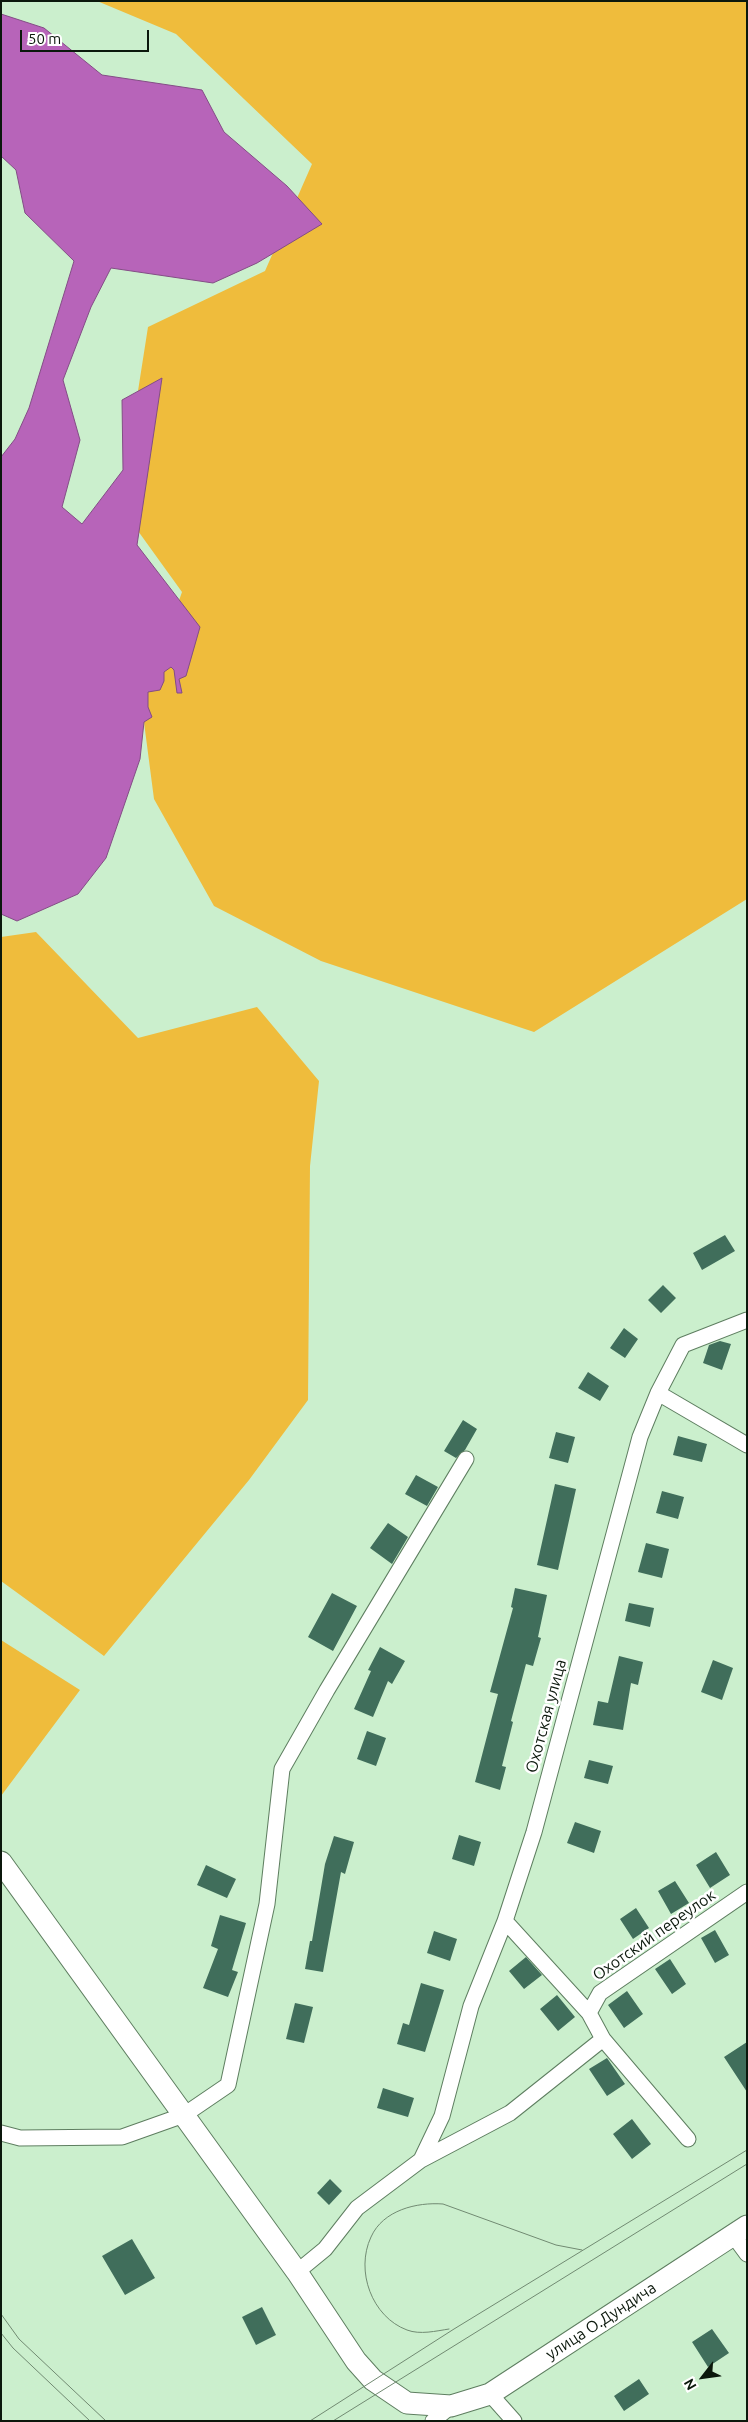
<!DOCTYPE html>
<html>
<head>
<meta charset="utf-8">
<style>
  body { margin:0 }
  #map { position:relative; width:748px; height:2422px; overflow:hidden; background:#cbefcd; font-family:Ubuntu,sans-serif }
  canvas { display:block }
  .frame { position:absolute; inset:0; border:2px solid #0b180c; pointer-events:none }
  .north { position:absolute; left:678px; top:2352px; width:50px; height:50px; -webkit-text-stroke:4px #fff; paint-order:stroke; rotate:240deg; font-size:14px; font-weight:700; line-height:20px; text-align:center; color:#0b180c }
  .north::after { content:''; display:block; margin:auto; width:18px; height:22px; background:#0b180c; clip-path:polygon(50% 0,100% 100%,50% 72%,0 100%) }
  .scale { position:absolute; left:20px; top:30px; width:129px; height:22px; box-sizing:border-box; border:2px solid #0b180c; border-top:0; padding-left:6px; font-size:15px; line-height:18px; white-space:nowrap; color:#0b180c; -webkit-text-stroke:4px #fff; paint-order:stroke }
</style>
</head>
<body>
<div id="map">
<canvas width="748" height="2422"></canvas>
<div class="frame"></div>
<div class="north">N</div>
<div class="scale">50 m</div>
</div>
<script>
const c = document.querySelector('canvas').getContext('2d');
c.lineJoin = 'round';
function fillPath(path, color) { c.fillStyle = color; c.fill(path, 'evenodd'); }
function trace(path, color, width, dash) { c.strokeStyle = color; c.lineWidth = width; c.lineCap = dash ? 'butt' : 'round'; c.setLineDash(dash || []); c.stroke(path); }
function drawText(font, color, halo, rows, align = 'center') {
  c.font = font + ' Ubuntu,sans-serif'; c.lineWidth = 5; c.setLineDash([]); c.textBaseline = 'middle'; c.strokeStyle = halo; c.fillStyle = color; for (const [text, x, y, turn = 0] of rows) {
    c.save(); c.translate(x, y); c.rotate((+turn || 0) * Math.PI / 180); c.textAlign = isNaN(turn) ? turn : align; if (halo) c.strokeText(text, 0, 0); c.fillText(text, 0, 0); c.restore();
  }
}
fillPath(new Path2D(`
  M 97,1 L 747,1 L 747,899 L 534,1032 L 321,961 L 214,906 L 154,799 L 142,707 L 182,592 L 120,506 L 148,327 L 265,271 L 312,164 L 176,34 Z
  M 36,932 L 138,1038 L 257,1007 L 319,1081 L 310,1166 L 308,1400 L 249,1480 L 104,1656 L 1,1581 L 1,937 Z
  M 1,1640 L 80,1690 L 1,1796 Z`), '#efbc3c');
const water = new Path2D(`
  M 1,14 L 44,28 L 102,75 L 202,90 L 224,132 L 287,186 L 322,224 L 257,263 L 213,283 L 111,268 L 91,307 L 63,380 L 80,440 L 62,507 L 82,524 L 123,470 L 122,400 L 162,378 L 137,545 L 200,627 L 186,676 L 179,679 L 182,693 L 177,693 L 174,670 L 171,667 L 164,672 L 164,681 L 160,690 L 148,692 L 148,707 L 152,717 L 144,722 L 140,759 L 106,858 L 78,894 L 17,921 L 1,914 L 1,457 L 15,439 L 29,408 L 74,261 L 25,213 L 16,170 L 1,156 Z`);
fillPath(water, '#b764b9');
trace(water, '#834d85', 1);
fillPath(new Path2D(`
  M 725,1235 L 735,1251 L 702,1270 L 693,1253 Z
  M 663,1285 L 676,1298 L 661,1313 L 648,1300 Z
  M 624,1328 L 638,1339 L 625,1358 L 610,1348 Z
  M 720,1341 L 731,1344 L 722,1370 L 703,1363 L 709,1345 Z
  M 588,1372 L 609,1386 L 600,1401 L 578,1388 Z
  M 463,1420 L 477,1429 L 465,1450 L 456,1458 L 444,1451 Z
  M 556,1432 L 575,1437 L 568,1463 L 549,1458 Z
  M 678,1436 L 707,1444 L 702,1462 L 673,1455 Z
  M 416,1475 L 438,1487 L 427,1506 L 405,1494 Z
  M 555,1484 L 576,1489 L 558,1570 L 537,1565 Z
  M 662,1491 L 684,1497 L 678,1519 L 656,1513 Z
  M 388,1523 L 408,1537 L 392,1564 L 370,1548 Z
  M 646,1543 L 669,1549 L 662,1578 L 638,1572 Z
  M 515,1588 L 547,1595 L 538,1637 L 541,1638 L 533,1666 L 526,1664 L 511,1721 L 513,1722 L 502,1766 L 506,1767 L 500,1790 L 475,1782 L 498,1694 L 490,1692 L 513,1608 L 511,1607 Z
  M 332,1593 L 357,1606 L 333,1651 L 308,1637 Z
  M 629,1603 L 654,1608 L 650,1627 L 625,1621 Z
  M 380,1647 L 405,1661 L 392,1684 L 388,1681 L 373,1717 L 354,1709 L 371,1671 L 368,1670 Z
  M 619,1656 L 643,1662 L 638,1685 L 631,1683 L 623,1730 L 593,1725 L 598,1701 L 608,1703 Z
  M 713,1660 L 733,1668 L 722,1700 L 701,1692 Z
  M 367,1731 L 386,1738 L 376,1766 L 357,1759 Z
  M 589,1760 L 613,1766 L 608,1784 L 584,1778 Z
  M 575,1822 L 601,1831 L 594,1853 L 567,1843 Z
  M 459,1835 L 481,1842 L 474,1866 L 452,1859 Z
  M 334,1836 L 354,1842 L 345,1874 L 341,1872 L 323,1972 L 305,1969 L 310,1941 L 312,1941 L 325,1864 Z
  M 716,1852 L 730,1875 L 710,1888 L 696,1865 Z
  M 206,1865 L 236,1879 L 227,1898 L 197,1885 Z
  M 675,1881 L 689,1903 L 671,1914 L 658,1891 Z
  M 636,1908 L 649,1928 L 633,1939 L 620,1919 Z
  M 220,1915 L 246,1923 L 232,1970 L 238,1972 L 228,1997 L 203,1988 L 218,1949 L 211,1946 Z
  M 715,1930 L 729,1955 L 715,1963 L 701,1938 Z
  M 434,1931 L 457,1939 L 450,1961 L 427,1953 Z
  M 526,1957 L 542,1975 L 524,1989 L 509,1971 Z
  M 670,1959 L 686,1984 L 672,1994 L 655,1969 Z
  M 421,1983 L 444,1990 L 425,2052 L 397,2044 L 403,2023 L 409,2025 Z
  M 627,1991 L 643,2014 L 624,2028 L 608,2005 Z
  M 557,1995 L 575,2017 L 558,2031 L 540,2009 Z
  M 295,2003 L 313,2007 L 304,2043 L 286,2039 Z
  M 747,2042 L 747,2092 L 724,2057 Z
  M 607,2058 L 625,2084 L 607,2096 L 589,2069 Z
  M 383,2088 L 414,2098 L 408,2117 L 377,2108 Z
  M 632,2119 L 651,2144 L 632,2159 L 613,2134 Z
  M 330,2179 L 342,2191 L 329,2205 L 317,2193 Z
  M 132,2239 L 155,2278 L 125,2295 L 102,2256 Z
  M 262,2307 L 276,2335 L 256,2345 L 242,2317 Z
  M 712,2329 L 729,2353 L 708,2367 L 692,2342 Z
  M 639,2379 L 649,2394 L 624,2411 L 614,2396 Z`), '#406e5b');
const minor = new Path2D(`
  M 658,1393 L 747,1445
  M 589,2013 L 600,1993 L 747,1892
  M 603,2039 L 688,2139
  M 1,2133 L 20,2138 L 122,2137 L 184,2115 L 228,2085 L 267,1904 L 282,1769 L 327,1690 L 466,1459
  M 421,2160 L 442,2116 L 471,2006 L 505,1921 L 534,1832 L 640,1437 L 658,1393 L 683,1345 L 747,1320
  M 733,2235 L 747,2254
  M 297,2272 L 325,2249 L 357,2208 L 421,2160 L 510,2113 L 603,2039 L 589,2013 L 505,1921
  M 490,2394 L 514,2421
  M 433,2421 L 451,2406`);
const secondary = new Path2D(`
  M 1,1862 L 297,2272 L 356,2361 L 373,2380 L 407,2403 L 451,2406 L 490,2394 L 747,2226`);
trace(minor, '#5e7e60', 17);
trace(secondary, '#5e7e60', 23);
trace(minor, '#fff', 15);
trace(secondary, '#fff', 21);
trace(new Path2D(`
  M 1,2314 L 19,2339 L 106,2421
  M 449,2329 C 436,2331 420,2335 407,2330 C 372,2317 355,2271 371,2237 C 383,2210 417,2202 443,2204 L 556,2245 L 582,2250
  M 1,2333 L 13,2348 L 90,2421
  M 310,2421 L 454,2329 L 747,2150
  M 333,2421 L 747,2164`), '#718a72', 1);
drawText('16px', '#0b180c', '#fff', [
  ["Охотская улица",546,1716,-75],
  ["Охотский переулок",654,1935,-35],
  ["улица О.Дундича",601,2321,-33]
]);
</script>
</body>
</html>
